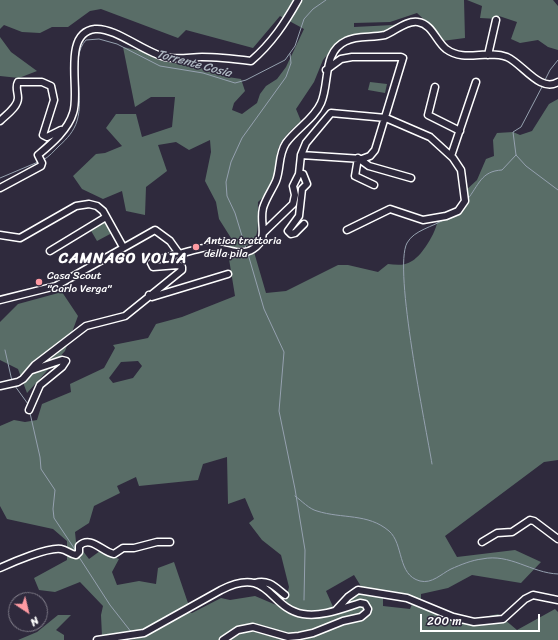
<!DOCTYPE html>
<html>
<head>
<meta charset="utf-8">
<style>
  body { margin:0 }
  #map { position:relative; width:558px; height:640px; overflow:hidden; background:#2f2a3d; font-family:Sriracha,sans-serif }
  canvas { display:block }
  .north { position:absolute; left:8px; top:592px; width:40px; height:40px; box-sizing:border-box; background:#2f2a3d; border:1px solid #827f8b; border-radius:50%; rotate:145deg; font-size:11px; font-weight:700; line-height:16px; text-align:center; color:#fff }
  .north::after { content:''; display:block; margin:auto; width:14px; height:18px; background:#ff9aa2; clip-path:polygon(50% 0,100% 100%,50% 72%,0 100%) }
  .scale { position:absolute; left:420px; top:614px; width:120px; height:18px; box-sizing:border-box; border:2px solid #fff; border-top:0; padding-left:5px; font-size:12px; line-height:14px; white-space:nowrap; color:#fff; -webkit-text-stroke:3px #2f2a3d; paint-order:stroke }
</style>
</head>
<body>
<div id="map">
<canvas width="558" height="640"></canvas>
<div class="north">N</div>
<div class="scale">200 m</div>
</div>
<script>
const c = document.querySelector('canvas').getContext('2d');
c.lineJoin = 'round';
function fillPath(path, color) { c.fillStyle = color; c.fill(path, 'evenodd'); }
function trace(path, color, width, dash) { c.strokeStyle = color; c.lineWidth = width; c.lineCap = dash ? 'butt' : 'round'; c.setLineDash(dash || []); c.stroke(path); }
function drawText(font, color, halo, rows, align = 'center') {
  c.font = font + ' Sriracha,sans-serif'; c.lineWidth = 3; c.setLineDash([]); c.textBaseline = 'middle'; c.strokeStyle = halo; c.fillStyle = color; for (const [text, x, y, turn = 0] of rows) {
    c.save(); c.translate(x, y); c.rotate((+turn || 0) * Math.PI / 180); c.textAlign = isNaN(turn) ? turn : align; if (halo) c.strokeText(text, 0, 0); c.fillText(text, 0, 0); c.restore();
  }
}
fillPath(new Path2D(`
  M 0,0 L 464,0 L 465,38 L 442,41 L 433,28 L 417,13 L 390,22 L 354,23 L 354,27 L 393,25 L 409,20 L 391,29 L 372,35 L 346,37 L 336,44 L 323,60 L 314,82 L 296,109 L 301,121 C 291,130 280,139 277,153 C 276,159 277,166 276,172 C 274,184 267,194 258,202 C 257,227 264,251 229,247 L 231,238 L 219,219 L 216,202 L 205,181 L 211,152 L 210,140 L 189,150 L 176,142 L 158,145 L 167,171 L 146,187 L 145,215 L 126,211 L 122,191 L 103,199 L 82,189 L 73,176 L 96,154 L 105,153 L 122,146 L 106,128 L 116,114 L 136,114 L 142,137 L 172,127 L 175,97 L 151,97 L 135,107 L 123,47 L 141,51 L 162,61 L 198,67 L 228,77 L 241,79 L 245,91 L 234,103 L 232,110 L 242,114 L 257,103 L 260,94 L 266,86 L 277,79 L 286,67 L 304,29 L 280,16 L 253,48 L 186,30 L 178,38 L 101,9 L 90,11 L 68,27 L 52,27 L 40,33 L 22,32 L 4,25 L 0,29 Z
  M 467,0 L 553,0 L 558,6 L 558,50 L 548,47 L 538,40 L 520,43 L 511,39 L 517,22 L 499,16 L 498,19 L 480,18 L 482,6 Z
  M 0,37 L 11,52 L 37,71 L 19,78 L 0,76 Z
  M 370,82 L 387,84 L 385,93 L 368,90 Z
  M 558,99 L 558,460 L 544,462 L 445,536 L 457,557 L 515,550 L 541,562 L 521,583 L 472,575 L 448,588 L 421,594 L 421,599 L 362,588 L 354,575 L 326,591 L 334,609 C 312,613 305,614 285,603 L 289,587 L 281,555 L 262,540 L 249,523 L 254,519 L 245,498 L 228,504 L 227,457 L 203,464 L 198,480 L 139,486 L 136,477 L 117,486 L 120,493 L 94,506 L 89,523 L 75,532 L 76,542 L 89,559 L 100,551 L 119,559 L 112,572 L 117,585 L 139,581 L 156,584 L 158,568 L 174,562 L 189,606 L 145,631 L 102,636 L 101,615 L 103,606 L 80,582 L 55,592 L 39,590 L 34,578 L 67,560 L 67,541 L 53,529 L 7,519 L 0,506 L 0,426 L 14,420 L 25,422 L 37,420 L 42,404 L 71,392 L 70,384 L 104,368 L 115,348 L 113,345 L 148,338 L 156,324 L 182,317 L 235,296 L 229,259 L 242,253 L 254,252 L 266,293 L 286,291 L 338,265 L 348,265 L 378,272 L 388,264 C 396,265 405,266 412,261 C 423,255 439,228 438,216 L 450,214 L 461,206 L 464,192 L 477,180 L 486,159 L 494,156 L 493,140 L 497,133 L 513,132 L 520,135 L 532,131 L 549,104 ZM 138,361 L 142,366 L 133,378 L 113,383 L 109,378 L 121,362 Z
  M 105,221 L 112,233 L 97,241 L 90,229 Z
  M 62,292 L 78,316 L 65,351 L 27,393 L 18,369 L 0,360 L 0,322 L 18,304 Z
  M 357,594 L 383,598 L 383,606 L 410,609 L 412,604 L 462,622 L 498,614 L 517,630 L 555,609 L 558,612 L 558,640 L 130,640 L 144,637 L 188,612 L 192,613 L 221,598 L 230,600 L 255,596 L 295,613 L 335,613 Z
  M 58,615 L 71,615 L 56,630 L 64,635 L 64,640 L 18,640 L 37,632 Z`), '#596d67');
trace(new Path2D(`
  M 545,80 L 550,70 L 558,60
  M 543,85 L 521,127 L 513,132 L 516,155 L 526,166 L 558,190
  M 43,160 C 49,157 54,151 59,146 C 67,139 74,131 77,121 C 85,97 69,58 86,40 L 99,39 L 117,44 L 160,66 L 203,73 L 235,83 L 246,80 L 285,60 L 295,46 L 304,19 L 313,9 L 326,0
  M 0,178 L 38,162
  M 467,200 C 479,185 481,171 502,170 L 516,155
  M 246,249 L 235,213 L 227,196 L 226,182 L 231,162 L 242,138 L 286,77 L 291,63 L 290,54
  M 248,254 L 264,309 L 284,352 L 279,411 L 295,489 L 305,550 L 304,600
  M 5,350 L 12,381
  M 15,386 L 28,404
  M 30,413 L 40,457 L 41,469 L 55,490 L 53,509 L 54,518 L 76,551
  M 432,464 C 426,427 393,269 407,243 C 414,230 433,227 445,219
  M 295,496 C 302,501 309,509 317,511 C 342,519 368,513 389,531 C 404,544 397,575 420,581 C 432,584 441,574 451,569 C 460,565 472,560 482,559 C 510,553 531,573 558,574
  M 79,557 L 110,605 L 132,633`), '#95a1af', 1);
const minor = new Path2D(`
  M 488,55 L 496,20
  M 435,87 L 428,115 L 460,131
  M 0,121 C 6,115 18,107 18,98 C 18,92 15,87 18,82 L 42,82 L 51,86 L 54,100 L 43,135 L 47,137 L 61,130
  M 301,155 L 306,143 L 331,113 L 386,118 L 430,137 L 453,158 L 461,170 L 465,201 L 458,211 L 446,216 L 423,220 L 390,209 L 347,230
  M 451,156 L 476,82
  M 358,158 L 369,166 L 411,178
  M 358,158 L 355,176 L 374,185
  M 299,174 L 301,155 L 362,159 L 370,156 L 375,150 L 403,58 L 401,57 L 352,57 L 341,59 L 326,70
  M 0,188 L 41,166 L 42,163 L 38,155 C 51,144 68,130 73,113 C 81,92 61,33 95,29 C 115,27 145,53 165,57 C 176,60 191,57 202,57 C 218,57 235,59 251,61 C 272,43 285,23 298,0
  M 263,233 L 293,204 L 295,195 L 293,186 L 299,174 L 303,174 L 307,184 L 302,189 L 299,216 L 288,231 L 291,234 L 295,233 L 304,224
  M 0,235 L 20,238 L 76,206 L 89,204 L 97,206 L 103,211 L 123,247
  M 50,251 L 106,217
  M 149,295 L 152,297 L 228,274
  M 0,300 L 56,286 L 155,230 L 170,241 L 180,255
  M 0,386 L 18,382 L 23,379 L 35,365 L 86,326 L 125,316 L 182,270 L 182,267 L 178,265 L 153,267 L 151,263 L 156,260 C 167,258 203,246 211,247 C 224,248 241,257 253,249 C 270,238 259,225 263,208 C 266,198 272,190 276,181 C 281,168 278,155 286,143 C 297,128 314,119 321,103 C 330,83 322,52 346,41 C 357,35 372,38 385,35 C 395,31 407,20 418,22 C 432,24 436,41 446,49 C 465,63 486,49 507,57 C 523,64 540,93 558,82
  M 29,410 L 40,385 L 62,367 L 66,361 L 62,360 L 32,370
  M 482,542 L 497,533 L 512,532 L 530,520 L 534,521 L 558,539
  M 0,568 C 13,562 48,547 61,549 C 67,550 70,554 76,555 L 79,552 L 79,546 C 91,535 102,552 114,554 L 123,548 L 134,548 L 157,542 L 170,542
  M 255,583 C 268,579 275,587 285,595
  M 336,610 L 348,597 L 358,590 L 407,598 L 453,617 L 474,622 L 503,619 L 525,599 L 533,595 L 558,600
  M 97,640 L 144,633 L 221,590 C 270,565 268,608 303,614 C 322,617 341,609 360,603 L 365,604 L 368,609 L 367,612 L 361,617 L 343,621 L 313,633 L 299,636 L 288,637 L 253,627 L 238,630 L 223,640`);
trace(minor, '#fff', 9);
trace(minor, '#2f2a3d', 6);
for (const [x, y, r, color] of [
  [196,247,4,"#ff9aa2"],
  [39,282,4,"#ff9aa2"]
]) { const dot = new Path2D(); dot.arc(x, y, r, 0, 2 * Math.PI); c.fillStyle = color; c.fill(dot); trace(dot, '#2f2a3d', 1.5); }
drawText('11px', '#fff', '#2f2a3d', [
  ["Antica trattoria",204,241],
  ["della pila",204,254],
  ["Casa Scout",47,276],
  ["\"Carlo Verga\"",47,289]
], 'left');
drawText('italic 12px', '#afb9c3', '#2f2a3d', [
  ["Torrente Cosia",194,64,15]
]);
c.letterSpacing = '1px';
drawText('bold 15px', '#fff', '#2f2a3d', [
  ["CAMNAGO VOLTA",123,259]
]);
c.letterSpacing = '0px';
</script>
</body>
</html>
